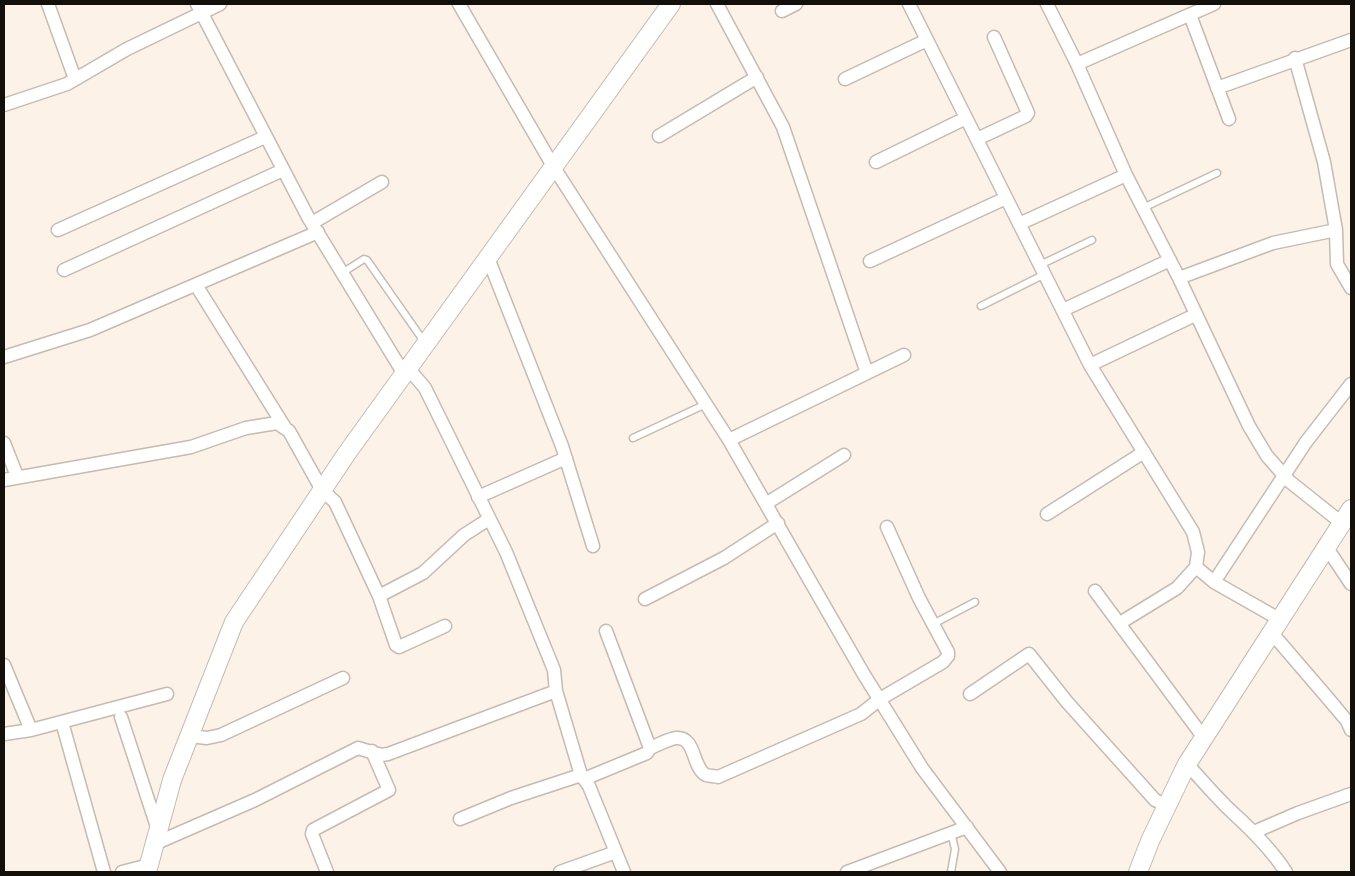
<!DOCTYPE html>
<html>
<head>
<meta charset="utf-8">
<style>
  body { margin:0 }
  #map { position:relative; width:1355px; height:876px; overflow:hidden; background:#fdf2e7; font-family:"PT Sans Narrow",sans-serif }
  canvas { display:block }
  .frame { position:absolute; inset:0; border:5px solid #13100c; pointer-events:none }
</style>
</head>
<body>
<div id="map">
<canvas width="1355" height="876"></canvas>
<div class="frame"></div>
</div>
<script>
const c = document.querySelector('canvas').getContext('2d');
c.lineJoin = 'round';
function trace(path, color, width, dash) { c.strokeStyle = color; c.lineWidth = width; c.lineCap = dash ? 'butt' : 'round'; c.setLineDash(dash || []); c.stroke(path); }
const lane = new Path2D(`
  M 1143,208 L 1217,173
  M 1040,265 L 1092,240
  M 342,273 L 364,259 L 367,260 L 425,343
  M 981,306 L 1045,274
  M 633,438 L 706,404
  M 933,624 L 975,602
  M 951,872 L 955,849 L 951,833`);
const street = new Path2D(`
  M 48,4 L 75,79
  M 197,4 L 308,217 L 404,374
  M 459,4 L 553,166 L 729,440 L 863,673 L 922,768 L 1000,872
  M 717,4 L 783,127 L 867,373
  M 909,4 L 1090,365 L 1193,532 L 1198,552 L 1196,567 L 1214,582 L 1279,619
  M 1047,4 L 1077,64 L 1126,175 L 1179,278 L 1249,426 L 1267,456 L 1289,481 L 1343,524
  M 782,11 L 796,4
  M 1190,15 L 1229,119
  M 1077,64 L 1214,4
  M 845,79 L 927,40
  M 1217,88 L 1351,40
  M 4,105 L 67,84 L 127,49 L 220,4
  M 659,136 L 757,77
  M 977,139 L 1026,116 L 1028,113 L 994,37
  M 876,162 L 966,118
  M 312,223 L 382,182
  M 1019,224 L 1126,175
  M 58,230 L 265,137
  M 1336,230 L 1337,264 L 1351,288
  M 488,258 L 562,446 L 593,546
  M 870,261 L 1006,198
  M 64,270 L 283,170
  M 1179,278 L 1273,243 L 1336,230 L 1324,162 L 1295,58
  M 196,285 L 284,426
  M 1063,310 L 1170,260
  M 4,357 L 90,330 L 318,232
  M 1090,365 L 1195,315
  M 408,368 L 425,388 L 506,552 L 554,670 L 556,691 L 581,775 L 589,786 L 624,872
  M 729,440 L 904,355
  M 4,443 L 17,476
  M 4,480 L 191,447 L 246,428 L 277,423 L 289,431 L 322,490 L 335,502 L 379,596 L 396,645 L 399,647 L 445,626
  M 478,497 L 566,458
  M 767,503 L 844,455
  M 1047,514 L 1144,452
  M 1327,548 L 1351,584
  M 1214,582 L 1306,442 L 1351,384
  M 1095,591 L 1204,738
  M 379,596 L 423,573 L 464,535 L 489,519
  M 645,599 L 724,558 L 778,523
  M 1120,623 L 1177,588 L 1196,567
  M 1271,632 L 1326,696 L 1347,721 L 1351,730
  M 4,665 L 31,730
  M 970,694 L 1029,654 L 1067,702 L 1155,800 L 1167,806
  M 121,717 L 158,830
  M 62,722 L 104,872
  M 4,734 L 31,730 L 167,694
  M 189,736 L 207,738 L 221,735 L 343,678
  M 650,748 C 658,745 668,739 676,738 C 696,736 692,768 706,775 C 709,776 715,776 718,777 L 861,714 L 880,699 L 943,662 L 948,656 L 948,652 L 919,598 L 887,527
  M 1187,764 C 1202,780 1216,797 1232,812 C 1253,831 1271,849 1286,872
  M 584,779 L 647,753 L 650,748 L 606,631
  M 460,819 L 511,798 L 581,775
  M 1254,832 L 1298,813 L 1351,794
  M 154,844 L 255,800 L 358,748 L 381,755 L 388,754 L 556,691
  M 122,872 L 149,865
  M 327,872 L 312,834 L 313,830 L 389,790 L 372,751
  M 560,872 L 616,852
  M 847,872 L 967,827`);
const secondary = new Path2D(`
  M 147,872 L 172,780 L 234,622 L 347,453 L 671,4
  M 1138,872 L 1150,841 L 1187,764 L 1351,509`);
trace(lane, '#c5bbb0', 9);
trace(street, '#c5bbb0', 15);
trace(secondary, '#c5bbb0', 20);
trace(lane, '#fff', 6);
trace(street, '#fff', 12);
trace(secondary, '#fff', 18);
</script>
</body>
</html>
